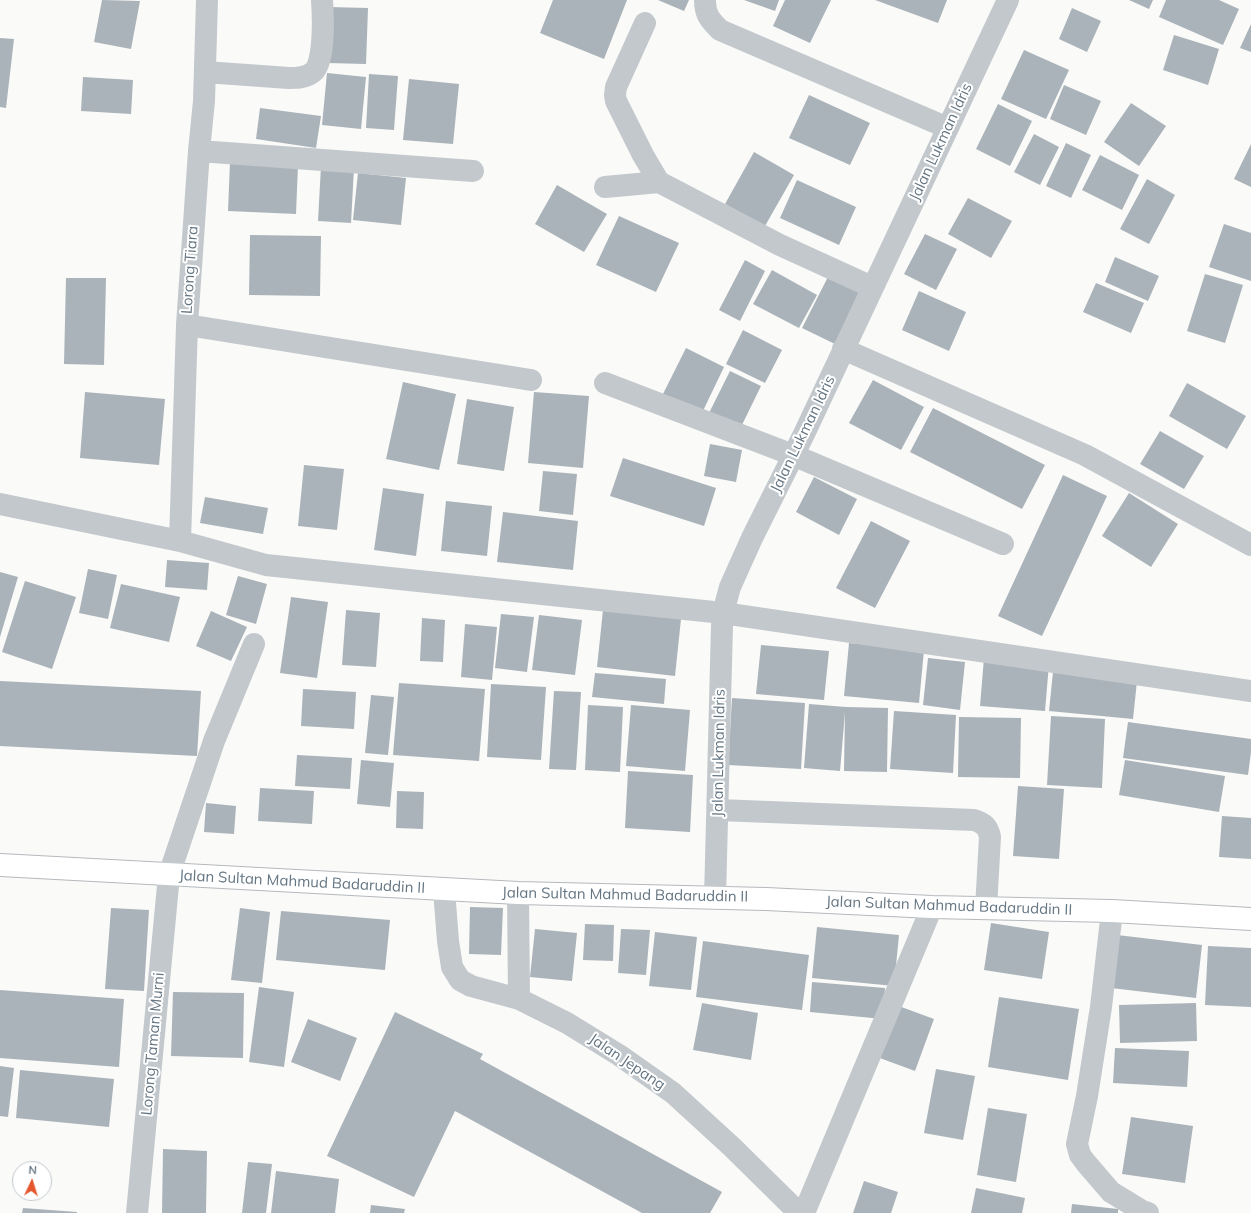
<!DOCTYPE html>
<html>
<head>
<meta charset="utf-8">
<style>
  body { margin:0 }
  #map { position:relative; width:1251px; height:1213px; overflow:hidden; background:#fafaf8; font-family:Mulish,sans-serif }
  canvas { display:block }
  .north { position:absolute; left:12px; top:1161px; width:40px; height:40px; box-sizing:border-box; background:#fff; border:1px solid #c1c8cd; border-radius:50%; rotate:4deg; font-size:11px; font-weight:700; line-height:16px; text-align:center; color:#657683 }
  .north::after { content:''; display:block; margin:auto; width:14px; height:18px; background:#e4572e; clip-path:polygon(50% 0,100% 100%,50% 72%,0 100%) }
</style>
</head>
<body>
<div id="map">
<canvas width="1251" height="1213"></canvas>
<div class="north">N</div>
</div>
<script>
const c = document.querySelector('canvas').getContext('2d');
c.lineJoin = 'round';
function fillPath(path, color) { c.fillStyle = color; c.fill(path, 'evenodd'); }
function trace(path, color, width, dash) { c.strokeStyle = color; c.lineWidth = width; c.lineCap = dash ? 'butt' : 'round'; c.setLineDash(dash || []); c.stroke(path); }
function drawText(font, color, halo, rows, align = 'center') {
  c.font = font + ' Mulish,sans-serif'; c.lineWidth = 4; c.setLineDash([]); c.textBaseline = 'middle'; c.strokeStyle = halo; c.fillStyle = color; for (const [text, x, y, turn = 0] of rows) {
    c.save(); c.translate(x, y); c.rotate((+turn || 0) * Math.PI / 180); c.textAlign = isNaN(turn) ? turn : align; if (halo) c.strokeText(text, 0, 0); c.fillText(text, 0, 0); c.restore();
  }
}
fillPath(new Path2D(`
  M 102,0 L 140,1 L 131,49 L 94,42 Z
  M 553,0 L 627,0 L 604,59 L 540,33 Z
  M 658,0 L 689,0 L 684,11 Z
  M 744,0 L 779,0 L 775,11 Z
  M 785,0 L 831,0 L 810,43 L 773,26 Z
  M 875,0 L 947,0 L 938,23 Z
  M 1129,0 L 1153,0 L 1149,9 Z
  M 1166,0 L 1219,0 L 1239,9 L 1223,45 L 1159,17 Z
  M 329,7 L 368,8 L 366,64 L 327,63 Z
  M 1072,8 L 1101,21 L 1087,52 L 1059,39 Z
  M 1251,24 L 1251,52 L 1240,48 Z
  M 1174,35 L 1219,49 L 1208,85 L 1163,70 Z
  M 0,38 L 14,39 L 6,108 L 0,107 Z
  M 1024,50 L 1069,70 L 1046,119 L 1001,99 Z
  M 327,73 L 366,77 L 361,129 L 322,125 Z
  M 369,74 L 398,76 L 394,130 L 366,128 Z
  M 83,77 L 133,80 L 131,114 L 81,111 Z
  M 409,79 L 459,84 L 453,144 L 403,140 Z
  M 1064,85 L 1101,101 L 1086,135 L 1050,119 Z
  M 809,95 L 870,123 L 850,165 L 789,138 Z
  M 1131,103 L 1166,126 L 1139,166 L 1104,142 Z
  M 998,104 L 1032,121 L 1010,166 L 976,149 Z
  M 260,108 L 321,116 L 316,148 L 256,139 Z
  M 1034,134 L 1059,147 L 1040,185 L 1014,172 Z
  M 1066,143 L 1091,155 L 1071,198 L 1046,186 Z
  M 1251,144 L 1251,187 L 1234,179 Z
  M 754,152 L 794,175 L 765,226 L 725,204 Z
  M 1100,155 L 1139,175 L 1122,210 L 1082,190 Z
  M 230,162 L 298,165 L 296,214 L 228,211 Z
  M 321,166 L 354,168 L 351,223 L 318,221 Z
  M 358,173 L 406,178 L 401,225 L 353,220 Z
  M 1147,179 L 1175,195 L 1149,244 L 1120,229 Z
  M 797,180 L 856,207 L 839,245 L 780,218 Z
  M 557,185 L 607,214 L 584,252 L 535,224 Z
  M 968,198 L 1012,221 L 991,258 L 948,234 Z
  M 619,216 L 679,243 L 656,292 L 596,265 Z
  M 1224,224 L 1251,233 L 1251,281 L 1209,267 Z
  M 925,234 L 957,249 L 936,290 L 904,274 Z
  M 250,235 L 321,236 L 320,296 L 249,295 Z
  M 1115,257 L 1159,276 L 1148,301 L 1105,282 Z
  M 745,260 L 765,271 L 740,321 L 719,310 Z
  M 772,270 L 817,295 L 799,328 L 753,304 Z
  M 831,271 L 866,288 L 837,345 L 802,328 Z
  M 1205,274 L 1243,285 L 1225,343 L 1187,331 Z
  M 66,278 L 106,278 L 104,365 L 64,364 Z
  M 1096,283 L 1144,303 L 1131,333 L 1083,312 Z
  M 919,291 L 966,312 L 949,351 L 902,330 Z
  M 743,330 L 782,350 L 765,383 L 726,364 Z
  M 686,348 L 724,367 L 701,415 L 662,396 Z
  M 730,371 L 761,386 L 740,429 L 709,413 Z
  M 873,380 L 924,407 L 901,450 L 849,423 Z
  M 403,382 L 456,394 L 439,470 L 386,459 Z
  M 1187,383 L 1246,416 L 1227,449 L 1169,416 Z
  M 85,392 L 165,399 L 159,465 L 80,458 Z
  M 534,392 L 589,396 L 583,468 L 528,463 Z
  M 467,399 L 514,407 L 504,471 L 457,464 Z
  M 933,408 L 1045,465 L 1022,509 L 910,452 Z
  M 1160,431 L 1204,456 L 1184,489 L 1140,464 Z
  M 710,444 L 742,450 L 736,482 L 704,476 Z
  M 623,458 L 716,488 L 704,526 L 610,496 Z
  M 304,465 L 344,469 L 337,530 L 298,526 Z
  M 543,471 L 577,474 L 573,515 L 539,511 Z
  M 1063,475 L 1107,496 L 1042,636 L 998,616 Z
  M 814,477 L 857,499 L 839,535 L 796,512 Z
  M 383,488 L 424,494 L 416,556 L 374,550 Z
  M 1129,493 L 1178,524 L 1151,567 L 1102,536 Z
  M 205,497 L 268,508 L 263,534 L 200,523 Z
  M 446,501 L 492,506 L 487,556 L 441,551 Z
  M 503,512 L 578,521 L 573,570 L 497,562 Z
  M 871,521 L 910,541 L 875,608 L 836,588 Z
  M 167,560 L 209,563 L 207,590 L 165,587 Z
  M 88,569 L 117,575 L 108,619 L 79,613 Z
  M 0,572 L 18,577 L 0,637 Z
  M 238,576 L 267,584 L 256,624 L 226,615 Z
  M 25,581 L 76,597 L 52,669 L 2,652 Z
  M 121,584 L 180,597 L 169,642 L 110,628 Z
  M 291,597 L 328,602 L 317,678 L 280,673 Z
  M 346,610 L 380,613 L 376,667 L 342,665 Z
  M 603,610 L 681,619 L 675,676 L 597,667 Z
  M 211,611 L 247,627 L 231,661 L 196,646 Z
  M 501,614 L 534,617 L 527,672 L 495,668 Z
  M 539,615 L 582,620 L 575,675 L 532,670 Z
  M 422,618 L 445,620 L 443,662 L 420,661 Z
  M 465,624 L 497,627 L 492,680 L 461,677 Z
  M 849,643 L 924,650 L 919,703 L 844,696 Z
  M 761,645 L 829,651 L 824,700 L 756,694 Z
  M 928,658 L 965,662 L 960,710 L 923,705 Z
  M 984,658 L 1049,664 L 1045,711 L 980,706 Z
  M 1053,672 L 1137,681 L 1133,719 L 1049,711 Z
  M 595,673 L 666,679 L 664,704 L 592,697 Z
  M 0,681 L 201,691 L 197,756 L 0,746 Z
  M 399,683 L 485,689 L 479,761 L 393,755 Z
  M 491,684 L 546,687 L 541,760 L 487,757 Z
  M 303,689 L 356,692 L 354,729 L 301,726 Z
  M 554,691 L 581,692 L 576,770 L 549,769 Z
  M 371,695 L 394,697 L 388,755 L 365,753 Z
  M 732,698 L 805,703 L 801,769 L 728,765 Z
  M 809,704 L 846,707 L 888,708 L 887,772 L 844,771 L 845,712 L 840,771 L 804,768 Z
  M 588,705 L 623,707 L 620,772 L 585,770 Z
  M 631,705 L 690,710 L 685,771 L 626,766 Z
  M 894,711 L 956,715 L 953,773 L 890,769 Z
  M 1051,716 L 1105,719 L 1102,788 L 1047,785 Z
  M 959,717 L 1021,718 L 1020,778 L 958,777 Z
  M 1128,722 L 1251,739 L 1251,752 L 1248,775 L 1123,758 Z
  M 297,755 L 352,758 L 350,789 L 295,786 Z
  M 361,760 L 394,763 L 390,807 L 357,804 Z
  M 1125,760 L 1225,776 L 1219,812 L 1119,795 Z
  M 628,771 L 693,775 L 690,832 L 625,828 Z
  M 1018,786 L 1064,789 L 1059,859 L 1013,856 Z
  M 260,788 L 314,791 L 312,824 L 258,821 Z
  M 397,791 L 424,792 L 423,829 L 396,828 Z
  M 206,803 L 236,806 L 234,834 L 204,832 Z
  M 1222,816 L 1251,818 L 1251,859 L 1219,857 Z
  M 470,907 L 503,908 L 501,955 L 469,954 Z
  M 111,908 L 149,910 L 144,991 L 105,989 Z
  M 240,908 L 270,912 L 262,983 L 231,980 Z
  M 281,911 L 390,920 L 385,970 L 276,960 Z
  M 991,923 L 1049,932 L 1042,979 L 984,970 Z
  M 585,924 L 614,925 L 613,961 L 583,960 Z
  M 817,927 L 899,935 L 894,986 L 812,978 Z
  M 535,929 L 577,933 L 572,981 L 530,977 Z
  M 621,929 L 650,930 L 646,975 L 618,973 Z
  M 655,932 L 697,937 L 691,990 L 649,986 Z
  M 1117,935 L 1202,945 L 1196,998 L 1111,988 Z
  M 703,941 L 809,955 L 802,1010 L 696,997 Z
  M 1208,946 L 1251,948 L 1251,1007 L 1205,1005 Z
  M 812,982 L 885,988 L 883,1019 L 810,1012 Z
  M 259,987 L 294,992 L 284,1067 L 249,1062 Z
  M 0,990 L 124,999 L 119,1067 L 0,1058 Z
  M 173,992 L 244,993 L 243,1058 L 171,1056 Z
  M 999,997 L 1079,1009 L 1068,1080 L 988,1067 Z
  M 702,1003 L 758,1013 L 751,1060 L 693,1050 Z
  M 1196,1003 L 1197,1041 L 1120,1043 L 1119,1005 Z
  M 896,1005 L 934,1019 L 915,1071 L 877,1057 Z
  M 395,1012 L 483,1054 L 480,1059 L 722,1192 L 710,1213 L 642,1213 L 455,1111 L 414,1197 L 327,1156 Z
  M 308,1019 L 357,1038 L 340,1081 L 291,1062 Z
  M 1115,1048 L 1189,1051 L 1187,1087 L 1113,1083 Z
  M 0,1066 L 14,1068 L 8,1117 L 0,1116 Z
  M 936,1069 L 975,1076 L 963,1140 L 924,1133 Z
  M 20,1070 L 114,1079 L 109,1127 L 16,1118 Z
  M 988,1108 L 1027,1114 L 1016,1182 L 977,1175 Z
  M 1131,1117 L 1193,1126 L 1185,1183 L 1122,1174 Z
  M 163,1149 L 207,1151 L 206,1213 L 162,1213 Z
  M 248,1162 L 272,1164 L 266,1213 L 242,1213 Z
  M 276,1171 L 339,1179 L 335,1213 L 271,1213 Z
  M 864,1181 L 898,1192 L 891,1213 L 853,1213 Z
  M 976,1188 L 1025,1198 L 1022,1213 L 971,1213 Z
  M 1072,1204 L 1118,1209 L 1118,1213 L 1071,1213 Z
  M 371,1205 L 405,1209 L 404,1213 L 370,1213 Z
  M 23,1208 L 77,1212 L 77,1213 L 22,1213 Z`), '#aab3b9');
const highway = new Path2D(`
  M 0,865 L 518,893 L 766,899 L 932,907 L 1112,911 L 1251,919`);
trace(highway, '#b4b9bd', 24);
trace(new Path2D(`
  M 705,0 C 705,15 710,20 720,30 L 948,128
  M 645,23 L 616,87 L 615,95 L 616,101 L 643,155 L 659,182 L 780,245 L 872,287
  M 205,72 L 289,78 C 297,78 306,78 313,72 C 325,63 323,15 322,0
  M 199,151 L 473,171
  M 605,187 L 659,182
  M 187,325 L 531,380
  M 843,349 L 1085,455 L 1251,545
  M 605,383 L 793,455 L 1003,544
  M 0,504 L 180,541 L 266,565 L 723,613 L 1251,691
  M 180,541 L 187,325 L 199,151 L 204,101 L 207,0
  M 718,810 L 974,820 C 984,823 988,827 990,837 L 986,908
  M 444,890 L 448,941 L 452,967 L 460,980 L 471,986 L 519,999
  M 518,893 L 519,999 L 567,1023 L 619,1055 L 673,1093 L 732,1147 L 799,1213
  M 715,898 L 722,625 L 723,613 L 730,587 L 752,538 L 804,434 L 1008,0
  M 1112,911 L 1101,1007 L 1087,1096 L 1077,1144 L 1080,1155 L 1086,1163 L 1111,1192 L 1142,1211 L 1148,1213
  M 137,1213 L 169,875 L 214,741 L 254,644
  M 804,1213 L 932,907`), '#c3c8cc', 22);
trace(highway, '#fff', 22);
drawText('15px', '#657683', '#fff', [
  ["Jalan Lukman Idris",941,142,-65],
  ["Lorong Tiara",190,270,-86],
  ["Jalan Lukman Idris",803,434,-64],
  ["Jalan Lukman Idris",719,753,-89],
  ["Jalan Sultan Mahmud Badaruddin II",302,882,3],
  ["Jalan Sultan Mahmud Badaruddin II",625,895,1],
  ["Jalan Sultan Mahmud Badaruddin II",949,906,2],
  ["Lorong Taman Murni",153,1044,-85],
  ["Jalan Jepang",627,1062,34]
]);
</script>
</body>
</html>
